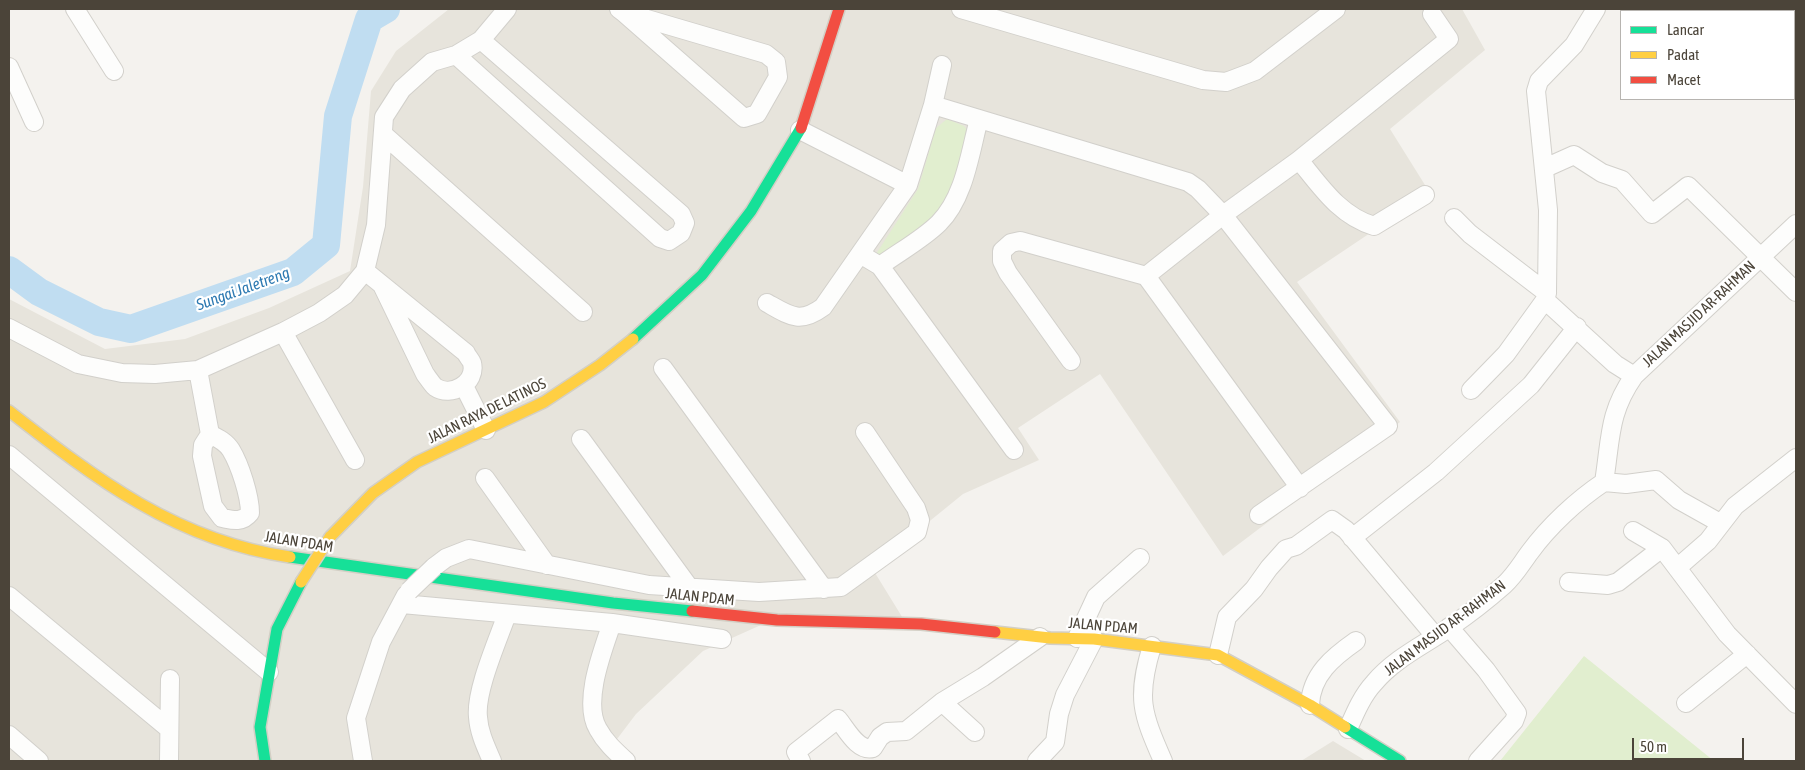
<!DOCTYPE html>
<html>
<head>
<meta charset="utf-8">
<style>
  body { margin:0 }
  #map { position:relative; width:1805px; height:770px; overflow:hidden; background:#f4f2ee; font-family:"Asap Condensed",sans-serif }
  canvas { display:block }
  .frame { position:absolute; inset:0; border:10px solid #4b4439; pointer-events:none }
  .legend { position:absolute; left:1620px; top:10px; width:175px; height:90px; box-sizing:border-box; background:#fff; border:1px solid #b7b4b0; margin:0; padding:6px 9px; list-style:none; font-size:15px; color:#4b4439 }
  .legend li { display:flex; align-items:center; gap:10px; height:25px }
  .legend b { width:25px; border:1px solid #b7b4b0 }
  .scale { position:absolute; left:1632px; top:738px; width:112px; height:22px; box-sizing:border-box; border:2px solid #4b4439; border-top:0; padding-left:6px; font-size:15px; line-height:18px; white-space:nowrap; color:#4b4439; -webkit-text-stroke:4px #fff; paint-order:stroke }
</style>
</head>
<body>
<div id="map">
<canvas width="1805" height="770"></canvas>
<div class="frame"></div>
<ul class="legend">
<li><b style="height:6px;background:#16e098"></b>Lancar</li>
<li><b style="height:6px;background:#ffcf43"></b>Padat</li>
<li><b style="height:6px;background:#f24e42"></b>Macet</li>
</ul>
<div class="scale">50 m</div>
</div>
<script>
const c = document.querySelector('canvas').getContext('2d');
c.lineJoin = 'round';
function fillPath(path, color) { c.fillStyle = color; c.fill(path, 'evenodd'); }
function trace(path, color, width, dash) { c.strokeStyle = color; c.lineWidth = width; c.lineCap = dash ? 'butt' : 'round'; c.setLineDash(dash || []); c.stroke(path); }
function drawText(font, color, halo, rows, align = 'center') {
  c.font = font + ' "Asap Condensed",sans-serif'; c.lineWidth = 4.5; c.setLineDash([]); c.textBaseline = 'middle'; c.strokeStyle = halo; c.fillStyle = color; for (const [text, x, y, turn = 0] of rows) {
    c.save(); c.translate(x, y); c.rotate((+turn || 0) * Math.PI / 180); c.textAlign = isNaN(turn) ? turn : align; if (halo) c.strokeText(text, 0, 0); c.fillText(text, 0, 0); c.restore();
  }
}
fillPath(new Path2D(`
  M 449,9 L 1462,9 L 1485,50 L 1390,129 L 1430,193 L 1297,282 L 1400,422 L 1223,556 L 1100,374 L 1018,428 L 1039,460 L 963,494 L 872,568 L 904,620 L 781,616 L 703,651 L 636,714 L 611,747 L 625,761 L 9,761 L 9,299 L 105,349 L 185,339 L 269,308 L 350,271 L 363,187 L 371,91 L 396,51 Z
  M 1333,741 L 1366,761 L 1301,761 Z`), '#e7e4dc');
fillPath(new Path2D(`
  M 947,119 L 964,126 L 970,133 L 953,202 L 887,263 L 876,254 L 918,189 L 936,128 Z
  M 1584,656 L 1714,761 L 1500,761 Z`), '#e1eecf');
trace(new Path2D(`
  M 9,270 L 39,292 L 99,322 L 131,329 L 293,272 L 326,245 L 338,116 L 369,19 L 386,9`), '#c0ddf1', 28);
const street = new Path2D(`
  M 75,9 L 114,71
  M 619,9 L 623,12 L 744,118 L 757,114 L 778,77 L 776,62 L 766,54 L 623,12
  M 961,9 L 1203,80 L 1226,82 L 1255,71 L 1336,9
  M 1633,9 L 1637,11
  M 456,55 L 660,238 L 669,241 L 681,233 L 685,223 L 681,214 L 481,40
  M 9,67 L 34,122
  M 1794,86 L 1796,87
  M 933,105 L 1188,182 L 1198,189 L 1223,215 L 1388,426 L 1259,515
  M 800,130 L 908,185
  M 383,134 L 583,312
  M 1299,160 C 1321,187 1340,216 1374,226 L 1425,195
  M 1545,168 L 1574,155 L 1602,173 L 1622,180 L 1652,214 L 1688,186 L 1796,292
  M 1454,218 L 1470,234 L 1547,293 L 1545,300 L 1615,364 L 1634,376
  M 860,254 L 880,266 L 1014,450
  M 880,266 C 899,252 923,239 939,223 C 965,197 970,152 979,119
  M 365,271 L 466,353 C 467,356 471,360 472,363 C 477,383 451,398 435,387 C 432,384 428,378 425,374 L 382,285
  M 1146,276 L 1223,215 L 1299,160 L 1449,39 L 1432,14
  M 1547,293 L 1548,210 L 1536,91 L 1539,81 L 1574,45 L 1596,9
  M 767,303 C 790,316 800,324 823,307 L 908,185 L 933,105 L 942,65
  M 9,328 L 78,364 L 122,373 L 155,374 L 198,370 L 283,332 L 319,313 L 345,295 L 365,271 L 376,225 L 384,117 L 402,89 L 432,62 L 456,55 L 481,40 L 507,9
  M 283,332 L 355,460
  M 1071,361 L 1008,273 L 1002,261 L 1002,251 L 1011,243 L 1020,241 L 1146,276 L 1300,488
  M 663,368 L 824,589
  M 198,370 L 210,434 L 203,445 L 202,456 L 213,506 L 222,518 C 233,520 242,523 250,513 C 250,496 240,465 231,450 C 226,442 218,438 210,434
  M 464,386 L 486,430
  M 1471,390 L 1506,354 L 1545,300
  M 581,439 L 689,587
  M 9,455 L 269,672
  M 485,478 L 547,565
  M 1604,482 L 1626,484 L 1656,480 L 1679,500 L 1720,523
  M 1633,531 L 1662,548 L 1727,634 L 1796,704
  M 1352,538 L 1436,472 L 1531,385 L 1577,327
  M 434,567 L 446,558 L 469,549 L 649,585 L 759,592 L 841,587 L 917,532 L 920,520 L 916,508 L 865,432
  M 1677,568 L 1708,541 L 1735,506 L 1796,458
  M 1569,582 L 1608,585 L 1618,582 L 1662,548
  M 9,596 L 168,728
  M 402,604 L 612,623 L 722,639
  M 612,623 C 603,650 582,702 598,729 C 605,742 615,751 626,761
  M 1449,627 L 1486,670 L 1517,713 L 1514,721 L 1478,761
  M 1077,638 L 1096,597 L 1140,558
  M 1152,646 C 1136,698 1142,713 1163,761
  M 1218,655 L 1227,617 L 1254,589 L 1269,568 L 1286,549 L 1296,546 L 1332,520 L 1346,530 L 1435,636
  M 1686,703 L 1747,654
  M 1310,705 C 1311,675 1333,657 1356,641
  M 1348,729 C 1355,713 1362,696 1374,683 C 1395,658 1424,645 1450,627 C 1469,614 1487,600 1504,585 C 1515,575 1521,564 1530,552 C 1549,526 1577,500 1604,482 C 1611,439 1608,413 1634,376 L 1796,224
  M 975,732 L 942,702 L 983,677 L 1040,637
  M 9,735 L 39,761
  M 169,761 L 170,679
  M 363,761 L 356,718 L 381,642 L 406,595
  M 492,761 C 486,747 479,733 478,717 C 475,691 498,640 507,614
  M 801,761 L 796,752 L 838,719 C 847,730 858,752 873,748 L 880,737 L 887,732 L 906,731 L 942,702
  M 1037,761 L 1055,742 L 1059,714 L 1065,695 L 1094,639`);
const fast = new Path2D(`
  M 633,339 L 702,275 L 751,211 L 801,128
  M 290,557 L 613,603 L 692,611
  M 1345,727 L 1400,761
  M 265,761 L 260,727 L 277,629 L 301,582`);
const slow = new Path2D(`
  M 9,411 C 96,479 177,541 290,557
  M 330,537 L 373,493 L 417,462 L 544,402 L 600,365 L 633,339
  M 995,632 L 1050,638 L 1094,639 L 1218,655 L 1310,705 L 1345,727`);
const jam = new Path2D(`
  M 801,128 L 839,9
  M 692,611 L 777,620 L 921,624 L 995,632`);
trace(street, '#d2d0cb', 20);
trace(fast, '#d3cfc5', 14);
trace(slow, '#d3cfc5', 14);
trace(jam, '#d3cfc5', 14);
trace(street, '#fdfdfc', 18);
trace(fast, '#16e098', 11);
trace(slow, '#ffcf43', 11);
trace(jam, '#f24e42', 11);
const streetBridge = new Path2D(`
  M 409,591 L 434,567`);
const slowBridge = new Path2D(`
  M 301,582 L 330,537`);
trace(streetBridge, '#d2d0cb', 20, []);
trace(slowBridge, '#d3cfc5', 14, []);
trace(streetBridge, '#fdfdfc', 18);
trace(slowBridge, '#ffcf43', 11);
drawText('15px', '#4b4439', '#fff', [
  ["JALAN MASJID AR-RAHMAN",1699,314,-43],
  ["JALAN RAYA DE LATINOS",487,411,-26],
  ["JALAN PDAM",299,542,9],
  ["JALAN PDAM",700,597,6],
  ["JALAN PDAM",1103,626,5],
  ["JALAN MASJID AR-RAHMAN",1445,628,-37]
]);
drawText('italic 16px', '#2e7ab2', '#fff', [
  ["Sungai Jaletreng",243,289,-20]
]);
</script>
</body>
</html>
